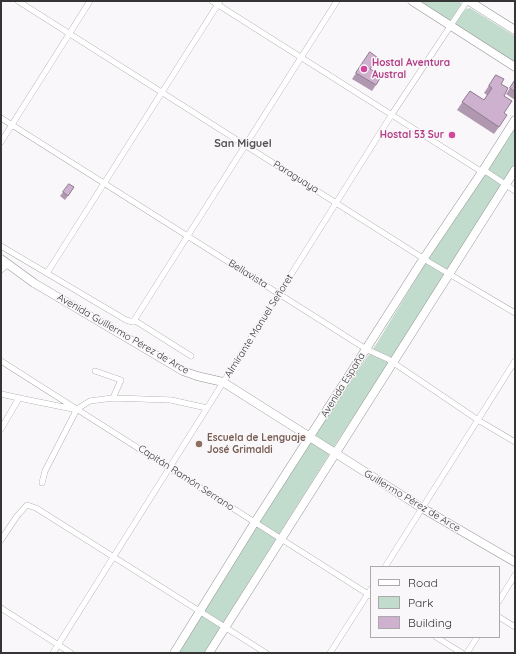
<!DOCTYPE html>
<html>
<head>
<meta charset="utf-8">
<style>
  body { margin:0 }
  #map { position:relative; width:516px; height:654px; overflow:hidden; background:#f9f7f9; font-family:Quicksand,sans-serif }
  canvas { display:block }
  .frame { position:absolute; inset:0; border:2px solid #363536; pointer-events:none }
  .legend { position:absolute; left:370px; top:566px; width:130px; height:72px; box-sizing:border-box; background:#f9f7f9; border:1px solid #aba9ab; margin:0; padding:5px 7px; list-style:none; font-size:12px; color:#363536 }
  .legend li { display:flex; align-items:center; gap:8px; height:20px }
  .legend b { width:20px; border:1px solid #aba9ab }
</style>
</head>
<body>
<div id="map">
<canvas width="516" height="654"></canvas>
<div class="frame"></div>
<ul class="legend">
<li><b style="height:5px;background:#fff"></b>Road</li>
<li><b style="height:11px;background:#c1dbcd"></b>Park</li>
<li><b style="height:11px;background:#ceb1ce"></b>Building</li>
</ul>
</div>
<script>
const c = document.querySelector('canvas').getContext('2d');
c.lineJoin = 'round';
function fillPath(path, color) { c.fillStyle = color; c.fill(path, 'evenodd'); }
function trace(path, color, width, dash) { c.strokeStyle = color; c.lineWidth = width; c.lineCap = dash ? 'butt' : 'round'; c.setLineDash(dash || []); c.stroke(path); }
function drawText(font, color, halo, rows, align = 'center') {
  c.font = font + ' Quicksand,sans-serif'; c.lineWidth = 3; c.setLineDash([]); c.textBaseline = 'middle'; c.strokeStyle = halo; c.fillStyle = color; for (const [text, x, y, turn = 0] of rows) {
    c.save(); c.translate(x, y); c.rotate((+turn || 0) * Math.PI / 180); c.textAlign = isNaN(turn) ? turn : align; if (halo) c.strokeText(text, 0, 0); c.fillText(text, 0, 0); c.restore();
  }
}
fillPath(new Path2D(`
  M 415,1 L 460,1 L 462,6 L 450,21 Z
  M 470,8 L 515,36 L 515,64 L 456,27 L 456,22 L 466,9 Z
  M 515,126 L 515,165 L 446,272 L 405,338 L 333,448 L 204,653 L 176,653 L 312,437 L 377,343 L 425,264 L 487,172 Z`), '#c1dbcd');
const street = new Path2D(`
  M 18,1 L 429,262 L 515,313
  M 212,1 L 482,172 L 487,172 L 515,191
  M 1,118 L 366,349 L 388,359 L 478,420 L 515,442
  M 1,142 L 90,1
  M 1,246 L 126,320 L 133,322 L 337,1
  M 1,270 L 8,264
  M 47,273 L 220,1
  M 134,320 L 191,356
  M 1,361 L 371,596
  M 95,371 L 121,380 L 113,398
  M 1,394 L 19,398 L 73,409
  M 77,409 L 90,401 L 113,398 L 171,400 L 207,408
  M 1,429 L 19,398
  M 42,483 L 45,471 L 77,409
  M 1,540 L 17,516 L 27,505 L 36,508 L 266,653
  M 385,567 L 515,361
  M 499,601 L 515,575
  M 1,608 L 71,653
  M 499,617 L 515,627
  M 436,637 L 462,653
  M 53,653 L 392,114 L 467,1
  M 330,653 L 371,589
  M 467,653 L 477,637`);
const secondary = new Path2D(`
  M 412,1 L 515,67
  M 469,1 L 515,30
  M 1,259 L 34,283 L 183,371 L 197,376 L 223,382 L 422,508 L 515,562
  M 174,653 L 255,522 L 366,349 L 424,258 L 482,172 L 515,120
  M 209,653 L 515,170`);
trace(street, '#949294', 6);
trace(secondary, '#949294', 9);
trace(street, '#fff', 5.5);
trace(secondary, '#fff', 8);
fillPath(new Path2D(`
  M 370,52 L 370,69 L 376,85 L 372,91 L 352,79 Z
  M 496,75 L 501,84 L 504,96 L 504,113 L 499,127 L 494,134 L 457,110 L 470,91 L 484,100 L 487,95 L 484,93 Z
  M 515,80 L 515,100 L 506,94 Z
  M 69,184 L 74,187 L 65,200 L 60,196 Z`), '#b198b1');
const building = new Path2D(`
  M 370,52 L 378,58 L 370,69 L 382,75 L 376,85 L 356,73 Z
  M 496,75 L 504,79 L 501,84 L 508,88 L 504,96 L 512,101 L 504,113 L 507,115 L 499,127 L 462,102 L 470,91 L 484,100 L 492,88 L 489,86 Z
  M 515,80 L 515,92 L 510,88 Z
  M 69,184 L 74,187 L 68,196 L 63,192 Z`);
fillPath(building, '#ceb1ce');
trace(building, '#907c90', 1);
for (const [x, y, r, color] of [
  [364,69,4,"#d1479c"],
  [452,135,4,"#d1479c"],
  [199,444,4,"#8d6e63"]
]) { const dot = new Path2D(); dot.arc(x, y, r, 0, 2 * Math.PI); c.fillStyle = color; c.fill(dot); trace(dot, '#f9f7f9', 1.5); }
drawText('bold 10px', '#b23c85', '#f9f7f9', [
  ["Hostal Aventura",372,63],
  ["Austral",372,75],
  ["Hostal 53 Sur",444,135,"right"]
], 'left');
drawText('10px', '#363536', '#f9f7f9', [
  ["Paraguaya",296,177,32],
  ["Bellavista",248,274,32],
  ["Almirante Manuel Señoret",259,326,-58],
  ["Avenida Guillermo Pérez de Arce",123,334,30],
  ["Avenida España",343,385,-58],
  ["Capitán Ramón Serrano",186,478,33],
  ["Guillermo Pérez de Arce",412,501,31]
]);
drawText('bold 10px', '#785e54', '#f9f7f9', [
  ["Escuela de Lenguaje",207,438],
  ["José Grimaldi",207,450]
], 'left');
drawText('bold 11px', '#555355', '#f9f7f9', [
  ["San Miguel",243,144]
]);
</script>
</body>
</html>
